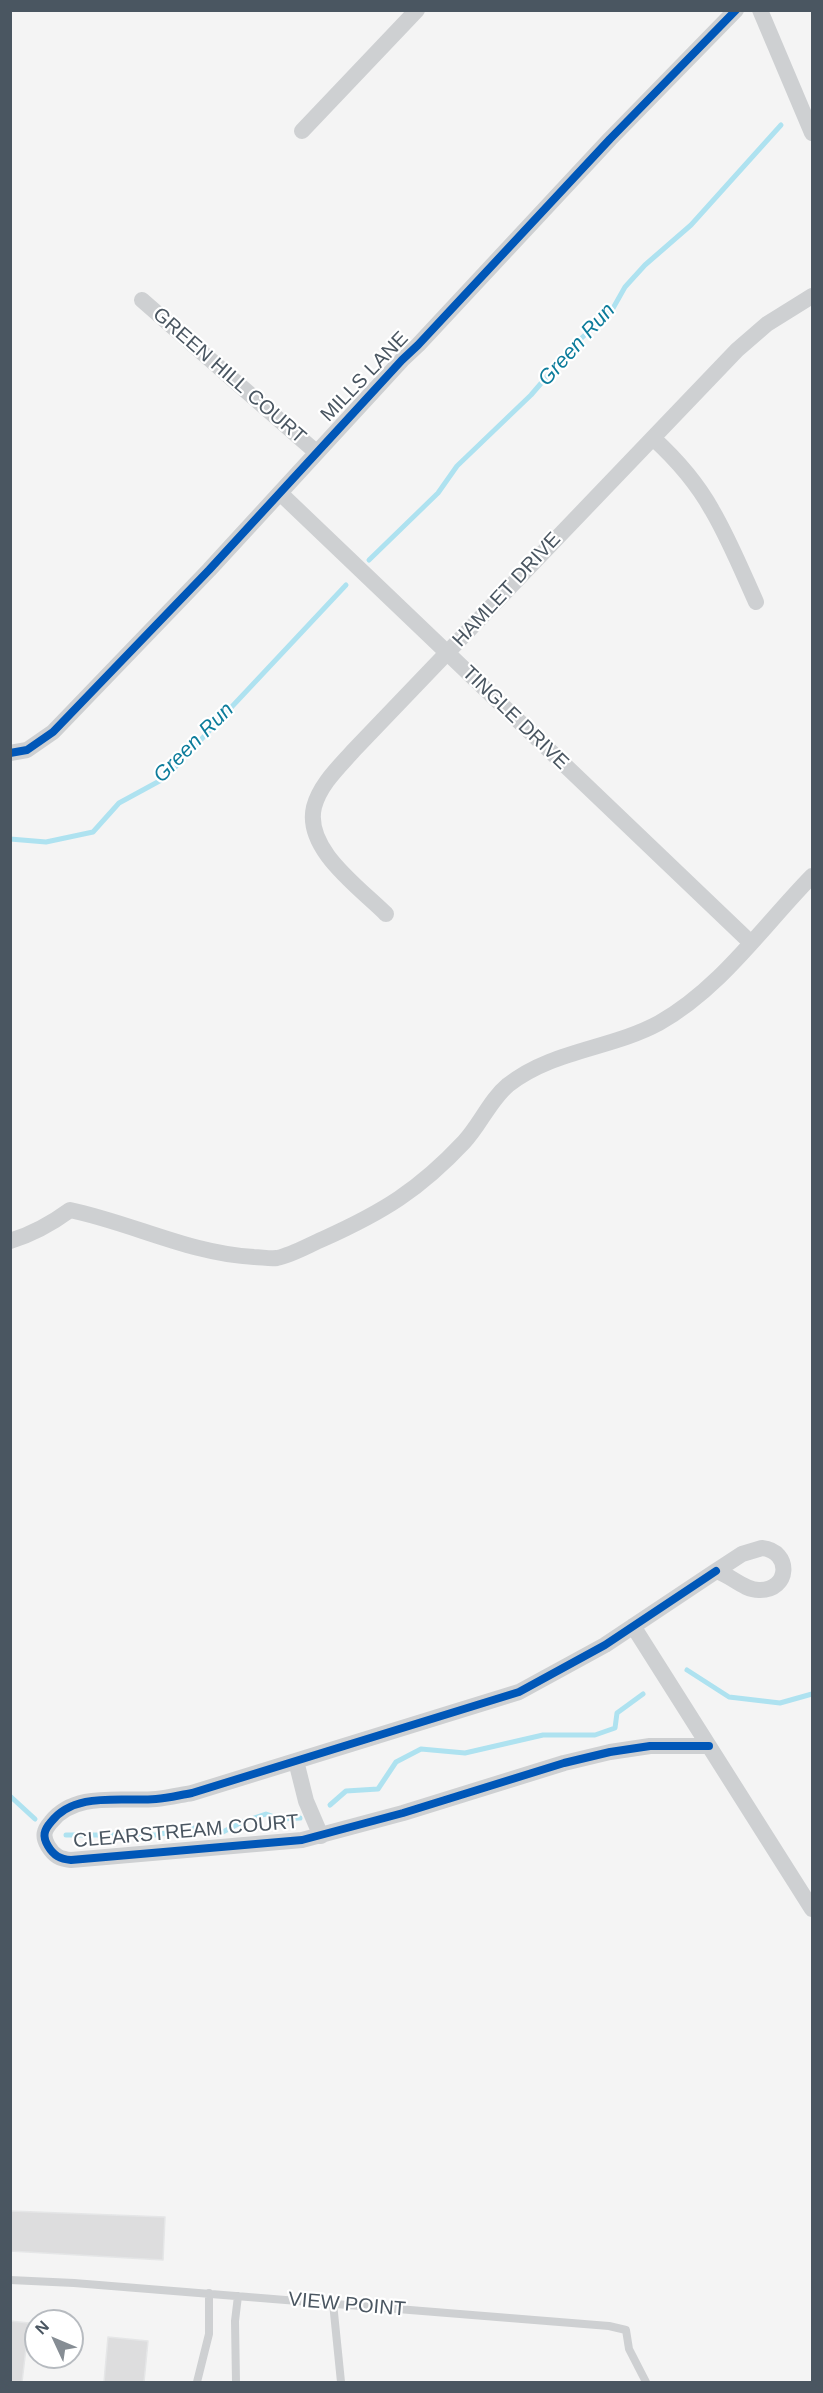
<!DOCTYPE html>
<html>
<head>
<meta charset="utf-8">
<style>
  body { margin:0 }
  #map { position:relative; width:823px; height:2393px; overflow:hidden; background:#f4f4f4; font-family:Arial,sans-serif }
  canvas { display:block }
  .frame { position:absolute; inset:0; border:12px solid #4a5661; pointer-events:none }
  .north { position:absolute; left:24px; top:2309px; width:60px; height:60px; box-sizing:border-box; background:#fff; border:2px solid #b7bbc0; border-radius:50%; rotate:314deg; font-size:16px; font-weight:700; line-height:24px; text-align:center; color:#4a5661 }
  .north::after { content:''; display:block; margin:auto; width:21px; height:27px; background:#868d94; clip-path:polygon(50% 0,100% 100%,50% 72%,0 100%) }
</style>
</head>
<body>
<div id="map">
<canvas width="823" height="2393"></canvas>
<div class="frame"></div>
<div class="north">N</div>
</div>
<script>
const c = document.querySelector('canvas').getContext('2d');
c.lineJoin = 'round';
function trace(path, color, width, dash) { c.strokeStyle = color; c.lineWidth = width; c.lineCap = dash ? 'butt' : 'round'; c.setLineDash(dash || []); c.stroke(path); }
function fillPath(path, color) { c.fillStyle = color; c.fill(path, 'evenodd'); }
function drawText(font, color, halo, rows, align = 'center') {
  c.font = font + ' Arial,sans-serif'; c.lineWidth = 4.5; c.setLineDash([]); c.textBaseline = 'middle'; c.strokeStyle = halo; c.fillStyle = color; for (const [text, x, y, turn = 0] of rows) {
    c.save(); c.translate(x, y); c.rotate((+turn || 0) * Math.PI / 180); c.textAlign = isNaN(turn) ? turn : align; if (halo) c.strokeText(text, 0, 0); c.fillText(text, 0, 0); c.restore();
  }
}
trace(new Path2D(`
  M 369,560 L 438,493 L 457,466 L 531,395 L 574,345 L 612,310 L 625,287 L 645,265 L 691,225 L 781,125
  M 10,839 L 46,842 L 93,832 L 119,803 L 165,778 L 346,585
  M 687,1670 L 729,1697 L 780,1703 L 812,1694
  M 10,1796 L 35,1819
  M 330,1805 L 346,1791 L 378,1789 L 396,1762 L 421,1749 L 465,1753 L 543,1735 L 595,1735 L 615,1728 L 617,1713 L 643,1694
  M 66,1835 L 155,1835 L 193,1828 L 219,1834 L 242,1822 L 266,1814 L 280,1819 L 300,1818`), '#aee2f0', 5);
const building = new Path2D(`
  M 10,2211 L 165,2217 L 163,2260 L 10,2251 Z
  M 10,2321 L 29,2323 L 22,2382 L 10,2382 Z
  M 108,2337 L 148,2341 L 144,2382 L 104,2382 Z`);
fillPath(building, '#ddddde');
trace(building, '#e5e6e7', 1.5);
trace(new Path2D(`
  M 10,2280 L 74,2283 L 609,2326 L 626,2330 L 629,2349 L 646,2382
  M 333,2303 L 341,2382
  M 197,2382 L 209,2334 L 209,2293
  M 236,2382 L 235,2321 L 238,2296`), '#ced0d2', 8);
trace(new Path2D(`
  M 760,10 L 812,133
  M 302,131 L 417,10
  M 142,300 L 316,452
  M 653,438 C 676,459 697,483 712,510 C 729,539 742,571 756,602
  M 280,493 L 750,942
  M 10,753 L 27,750 L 53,732 L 209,570 L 402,360 L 418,345 L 610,139 L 736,10
  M 386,914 C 359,887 304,849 314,807 C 320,784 340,766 354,750 L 737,350 L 767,324 L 812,296
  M 10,1241 C 33,1234 51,1224 70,1210 C 132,1223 191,1254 254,1257 C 261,1257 270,1259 277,1258 C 292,1255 309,1245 323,1239 C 383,1212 419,1190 464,1142 C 480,1125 490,1100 508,1085 C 552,1050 611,1049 659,1023 C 721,988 763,926 812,876
  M 762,1548 C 792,1551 790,1591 759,1590 C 743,1590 731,1575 716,1571 L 742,1554 Z
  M 633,1626 L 812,1909
  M 709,1746 L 650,1746 L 610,1752 L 564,1763 L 403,1813 L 302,1840 L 71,1860 C 60,1859 54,1856 48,1846 C 42,1836 44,1830 51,1822 C 75,1791 121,1802 156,1799 C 168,1798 180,1795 192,1793 L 519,1692 L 605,1645 L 716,1571
  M 296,1761 L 306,1801 L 321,1836`), '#ced0d2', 16);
trace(new Path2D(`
  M 10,753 L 27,750 L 53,732 L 209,570 L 402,360 L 418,345 L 610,139 L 736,10
  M 709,1746 L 650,1746 L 610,1752 L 564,1763 L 403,1813 L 302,1840 L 71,1860 C 60,1859 54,1856 48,1846 C 42,1836 44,1830 51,1822 C 75,1791 121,1802 156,1799 C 168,1798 180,1795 192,1793 L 519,1692 L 605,1645 L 716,1571`), '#0057b8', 8);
drawText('20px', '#4a5661', '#fff', [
  ["GREEN HILL COURT",229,376,41],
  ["MILLS LANE",365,377,-46],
  ["HAMLET DRIVE",507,590,-47],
  ["TINGLE DRIVE",515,718,44],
  ["CLEARSTREAM COURT",186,1832,-5],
  ["VIEW POINT",347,2305,5]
]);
drawText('italic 21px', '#0c7c9b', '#fff', [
  ["Green Run",577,345,-48],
  ["Green Run",194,743,-45]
]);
</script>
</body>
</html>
